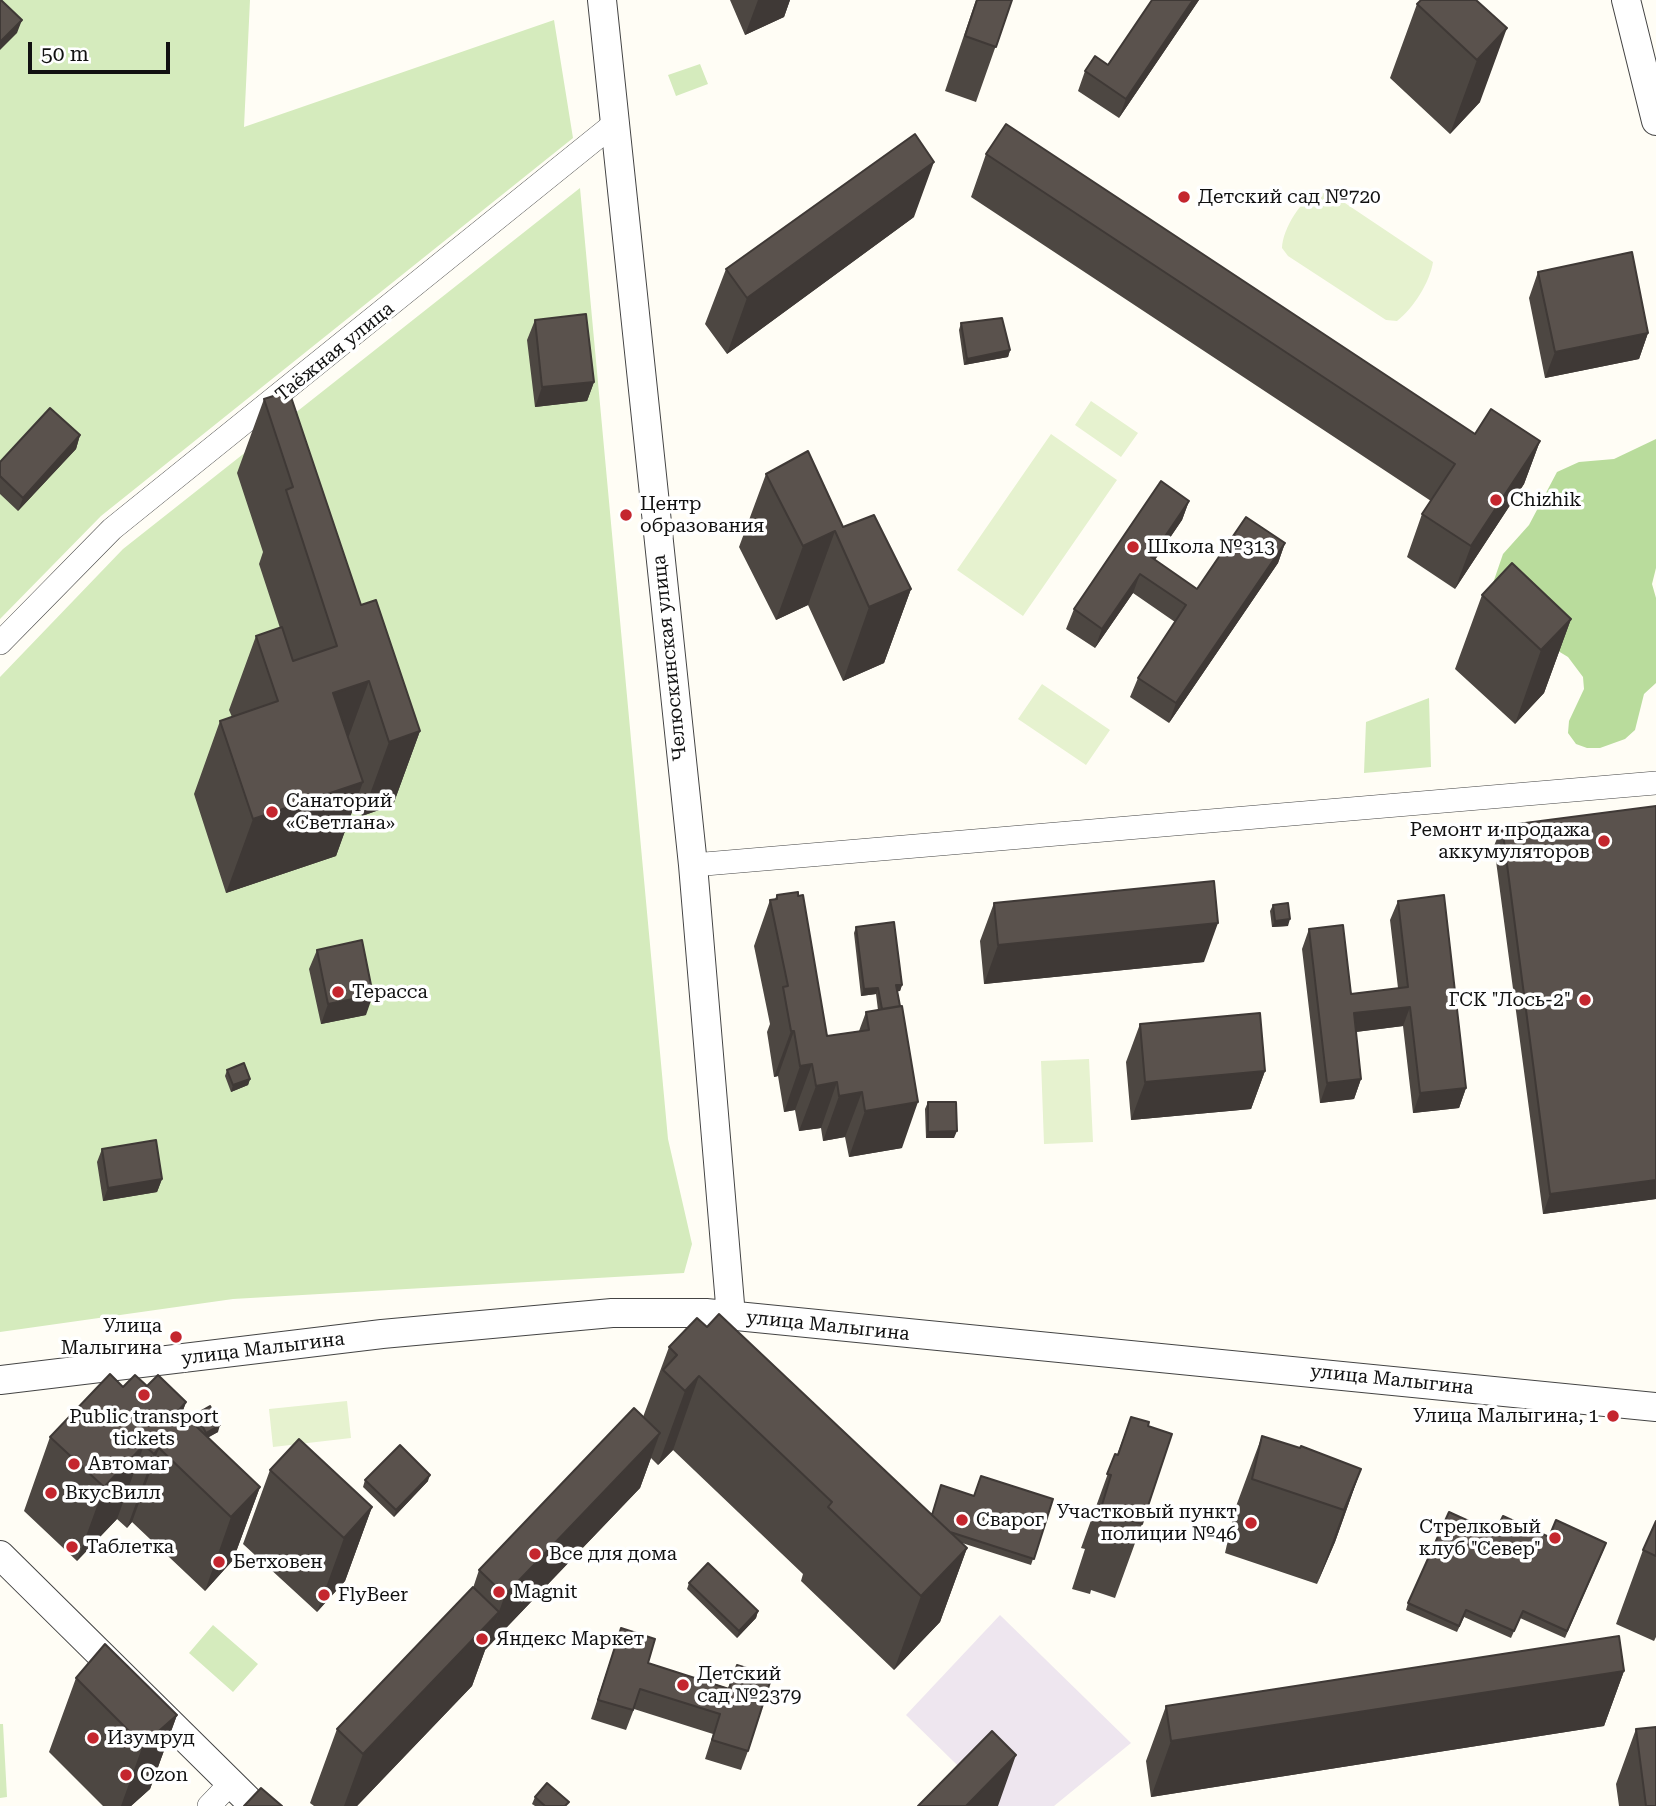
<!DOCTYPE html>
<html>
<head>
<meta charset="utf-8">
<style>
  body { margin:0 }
  #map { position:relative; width:1656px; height:1806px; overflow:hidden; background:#fffdf5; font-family:"Roboto Serif",serif }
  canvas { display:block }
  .scale { position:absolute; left:28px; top:42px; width:142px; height:32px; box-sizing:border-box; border:4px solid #111; border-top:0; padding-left:9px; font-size:21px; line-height:24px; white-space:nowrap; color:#111; -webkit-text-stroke:5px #fff; paint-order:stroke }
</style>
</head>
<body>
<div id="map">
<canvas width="1656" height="1806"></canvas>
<div class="scale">50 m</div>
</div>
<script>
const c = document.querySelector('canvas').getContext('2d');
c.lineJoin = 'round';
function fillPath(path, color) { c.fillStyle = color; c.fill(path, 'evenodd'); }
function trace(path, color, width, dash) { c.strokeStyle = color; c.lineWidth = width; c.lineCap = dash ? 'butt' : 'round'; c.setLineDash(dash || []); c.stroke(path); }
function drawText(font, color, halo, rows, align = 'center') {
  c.font = font + ' "Roboto Serif",serif'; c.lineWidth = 7; c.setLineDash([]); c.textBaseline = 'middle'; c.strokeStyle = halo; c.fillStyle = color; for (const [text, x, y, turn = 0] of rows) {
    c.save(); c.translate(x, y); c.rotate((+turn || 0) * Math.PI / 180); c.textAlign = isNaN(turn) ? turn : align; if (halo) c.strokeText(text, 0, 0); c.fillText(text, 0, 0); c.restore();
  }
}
fillPath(new Path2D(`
  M 1000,1615 L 1131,1743 L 1054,1806 L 999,1806 L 906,1715 Z`), '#eee6ef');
fillPath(new Path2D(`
  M 0,0 L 250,0 L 244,127 L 554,20 L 573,138 L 101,516 L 0,619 Z
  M 700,64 L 708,84 L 676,96 L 668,75 Z
  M 580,188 L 668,1139 L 692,1244 L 684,1273 L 233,1299 L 0,1332 L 0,677 L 123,549 Z
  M 1429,698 L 1431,767 L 1364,773 L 1366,722 Z
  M 213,1625 L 258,1664 L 233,1692 L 189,1653 Z
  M 0,1724 L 3,1724 L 7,1797 L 0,1798 Z`), '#d5ebbd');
fillPath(new Path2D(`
  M 1656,439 L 1656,568 L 1652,584 L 1656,598 L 1656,683 L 1644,694 L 1635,730 L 1625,739 L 1600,748 L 1587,748 L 1576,744 L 1568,733 L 1569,721 L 1584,689 L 1583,677 L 1568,657 L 1507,620 L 1491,589 L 1503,554 L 1529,525 L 1557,472 L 1579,462 L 1614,459 Z`), '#b9dc9c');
fillPath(new Path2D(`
  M 1319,190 L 1327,191 L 1433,262 C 1430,282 1413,309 1397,321 L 1386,320 L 1288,256 L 1282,248 C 1283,228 1301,200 1319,190 Z
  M 1091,401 L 1138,433 L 1121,457 L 1075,425 Z
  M 1051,434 L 1117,480 L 1023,616 L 957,570 Z
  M 1042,684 L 1110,730 L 1086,765 L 1018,719 Z
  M 1089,1059 L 1093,1142 L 1044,1144 L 1041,1061 Z
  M 347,1401 L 351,1438 L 273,1447 L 269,1409 Z`), '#e6f2cf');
const minor = new Path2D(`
  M 0,643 L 112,529 L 614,124
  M 693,865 L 1656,783
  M 209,1806 L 230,1784`);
const tertiary = new Path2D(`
  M 602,0 L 693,865 L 731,1316
  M 1626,0 L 1656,121
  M 0,1380 L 382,1334 L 612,1313 L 706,1313 L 1656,1407
  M 0,1555 L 254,1806`);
trace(minor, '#444', 24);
trace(tertiary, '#444', 30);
trace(minor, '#fff', 23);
trace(tertiary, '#fff', 28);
fillPath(new Path2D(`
  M 730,0 L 790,0 L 784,17 L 745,35 Z
  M 976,0 L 1012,0 L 976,102 L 945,91 Z
  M 1152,0 L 1199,0 L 1119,118 L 1078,91 L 1085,71 L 1108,65 Z
  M 1476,0 L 1480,102 L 1450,134 L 1390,78 L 1417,4 Z
  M 986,154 L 1475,434 L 1540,441 L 1524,484 L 1455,589 L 1407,557 L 1422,514 L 1431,501 L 971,197 Z
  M 914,217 L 727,354 L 705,324 L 726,269 Z
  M 1538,272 L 1648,333 L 1639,359 L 1545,378 L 1529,298 Z
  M 535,320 L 594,382 L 587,401 L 535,407 L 527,340 Z
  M 961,323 L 1010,350 L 1008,357 L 964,365 L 959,330 Z
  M 264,399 L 420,731 L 393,805 L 362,816 L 356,799 L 336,856 L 226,893 L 194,794 L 220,721 L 232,717 L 229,710 L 256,636 L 280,628 L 259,564 L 263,552 L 237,473 Z
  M 80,435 L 76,449 L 18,511 L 0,494 L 0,462 Z
  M 766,474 L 911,589 L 884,663 L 843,681 L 808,605 L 776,620 L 739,547 Z
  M 1189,501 L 1182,520 L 1155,560 L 1197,589 L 1285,543 L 1278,563 L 1169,723 L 1130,697 L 1138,678 L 1175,622 L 1133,593 L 1095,648 L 1066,629 L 1074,609 Z
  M 1482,595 L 1571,619 L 1544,693 L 1515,724 L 1455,669 Z
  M 1502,826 L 1656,1199 L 1543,1214 L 1494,846 Z
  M 777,895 L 827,1036 L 859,1031 L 866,1012 L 878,1010 L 876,994 L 861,996 L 854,933 L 856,927 L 902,985 L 900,991 L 897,991 L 902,1148 L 849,1157 L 845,1137 L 823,1141 L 821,1128 L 799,1131 L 795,1110 L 784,1112 L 778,1076 L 774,1077 L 767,1032 L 770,1024 L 754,946 L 770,900 L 775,899 Z
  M 1398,901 L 1466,1088 L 1459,1108 L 1413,1113 L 1403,1026 L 1356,1032 L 1361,1079 L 1354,1099 L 1320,1103 L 1302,949 L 1309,929 L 1351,994 L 1398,988 L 1390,920 Z
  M 994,903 L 1204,962 L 984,984 L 980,941 Z
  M 1273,905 L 1288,926 L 1272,927 L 1270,911 Z
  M 317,950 L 366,1015 L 321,1024 L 309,969 Z
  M 1140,1024 L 1265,1071 L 1251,1109 L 1131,1120 L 1126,1062 Z
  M 227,1070 L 250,1079 L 248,1085 L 231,1092 L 225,1076 Z
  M 928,1102 L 954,1138 L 926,1138 L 925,1109 Z
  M 102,1149 L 162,1179 L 157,1192 L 103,1201 L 97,1162 Z
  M 707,1327 L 932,1515 L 974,1496 L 1053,1499 L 1031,1565 L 962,1543 L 967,1548 L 940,1622 L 894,1670 L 801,1581 L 803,1574 L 673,1450 L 658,1465 L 651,1458 L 640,1488 L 485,1650 L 472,1686 L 357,1806 L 314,1806 L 310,1803 L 337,1729 L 473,1588 L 479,1570 L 643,1417 L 669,1347 Z
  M 147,1386 L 186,1402 L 182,1413 L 196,1426 L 193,1421 L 196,1414 L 218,1432 L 208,1437 L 260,1487 L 233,1560 L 205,1591 L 132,1522 L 127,1528 L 117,1519 L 77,1561 L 24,1511 L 50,1437 L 123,1387 Z
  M 1131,1417 L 1148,1426 L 1142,1524 L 1115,1598 L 1091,1590 L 1090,1594 L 1072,1589 L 1085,1549 L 1081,1548 L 1115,1454 L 1117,1455 Z
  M 1262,1436 L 1361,1469 L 1335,1542 L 1317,1584 L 1225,1553 L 1235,1509 Z
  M 270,1470 L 372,1507 L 345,1581 L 317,1612 L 243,1544 Z
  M 365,1480 L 428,1481 L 394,1517 L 363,1487 Z
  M 1656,1521 L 1656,1637 L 1654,1641 L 1616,1624 L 1643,1550 Z
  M 1495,1533 L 1549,1537 L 1604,1549 L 1565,1638 L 1520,1618 L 1511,1638 L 1464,1617 L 1457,1632 L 1406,1610 L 1408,1603 Z
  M 689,1583 L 758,1611 L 756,1618 L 737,1638 L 687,1589 Z
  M 621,1628 L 648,1663 L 728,1688 L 737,1665 L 748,1751 L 741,1770 L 705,1759 L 713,1734 L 634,1709 L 626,1730 L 591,1719 Z
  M 1624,1671 L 1604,1726 L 1151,1797 L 1146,1761 L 1166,1706 Z
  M 76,1678 L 177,1715 L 150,1789 L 131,1806 L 103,1806 L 49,1752 Z
  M 1636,1729 L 1656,1806 L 1619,1806 L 1616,1784 Z
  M 535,1797 L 567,1806 L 535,1806 L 532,1804 Z`), '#4d4742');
fillPath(new Path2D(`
  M 758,0 L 790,0 L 784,17 L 745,35 Z
  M 1193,0 L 1199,0 L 1119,118 L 1126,99 Z
  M 22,20 L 17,33 L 0,50 L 0,42 Z
  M 1507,28 L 1480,102 L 1450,134 L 1477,60 Z
  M 934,162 L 914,217 L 727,354 L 747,298 Z
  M 1648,333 L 1639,359 L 1545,378 L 1555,352 Z
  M 1010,350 L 1008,357 L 964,365 L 967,359 Z
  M 594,382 L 587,401 L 535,407 L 542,387 Z
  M 80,435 L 76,449 L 18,511 L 23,498 Z
  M 1540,441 L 1524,484 L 1455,589 L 1471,546 Z
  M 1189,501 L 1182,520 L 1143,577 L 1151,557 Z
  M 835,531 L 808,605 L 776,620 L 803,546 Z
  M 1285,543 L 1278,563 L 1169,723 L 1176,703 Z
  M 1140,574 L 1133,593 L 1095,648 L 1102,629 Z
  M 911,589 L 884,663 L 843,681 L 869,607 Z
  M 1571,619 L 1544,693 L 1515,724 L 1541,650 Z
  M 369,681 L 342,755 L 333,693 Z
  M 420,731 L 393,805 L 362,816 L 389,742 Z
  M 363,782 L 336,856 L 226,893 L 253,819 Z
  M 1290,919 L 1288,926 L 1272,927 L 1275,921 Z
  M 1218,923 L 1204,962 L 984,984 L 998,945 Z
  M 896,985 L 902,985 L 900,991 L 894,992 Z
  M 878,988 L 876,994 L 861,996 L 864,989 Z
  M 373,995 L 366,1015 L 321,1024 L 328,1004 Z
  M 1410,1007 L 1403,1026 L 1347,1033 L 1354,1013 Z
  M 791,1031 L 794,1031 L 778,1076 L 774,1077 Z
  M 812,1064 L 795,1110 L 784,1112 L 800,1066 Z
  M 1265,1071 L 1251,1109 L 1131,1120 L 1145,1082 Z
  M 250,1079 L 248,1085 L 231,1092 L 233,1085 Z
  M 1361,1079 L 1354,1099 L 1320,1103 L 1327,1083 Z
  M 837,1082 L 821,1128 L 799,1131 L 816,1086 Z
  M 1466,1088 L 1459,1108 L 1413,1113 L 1420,1093 Z
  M 862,1092 L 845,1137 L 823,1141 L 839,1096 Z
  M 918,1102 L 902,1148 L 849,1157 L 865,1111 Z
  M 957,1131 L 954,1138 L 926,1138 L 928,1132 Z
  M 162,1179 L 157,1192 L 103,1201 L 108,1188 Z
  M 1656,1180 L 1656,1199 L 1543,1214 L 1550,1194 Z
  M 699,1376 L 673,1450 L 658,1465 L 685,1391 Z
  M 186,1402 L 167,1456 L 179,1410 Z
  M 220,1425 L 218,1432 L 204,1440 L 206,1433 Z
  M 660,1433 L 640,1488 L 485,1650 L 505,1595 Z
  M 144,1445 L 117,1519 L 77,1561 L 104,1487 Z
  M 159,1448 L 132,1522 L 127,1528 L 154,1454 Z
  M 1361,1469 L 1335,1542 L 1317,1584 L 1344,1510 Z
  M 430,1475 L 428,1481 L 394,1517 L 396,1510 Z
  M 260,1487 L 233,1560 L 205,1591 L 231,1517 Z
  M 372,1507 L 345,1581 L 317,1612 L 344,1538 Z
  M 967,1548 L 940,1622 L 894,1670 L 921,1596 Z
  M 758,1611 L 756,1618 L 737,1638 L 739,1631 Z
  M 499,1612 L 472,1686 L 357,1806 L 344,1806 L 363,1754 Z
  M 1624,1671 L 1604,1726 L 1151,1797 L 1171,1741 Z
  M 177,1715 L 150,1789 L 131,1806 L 121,1806 L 143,1745 Z
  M 1016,1755 L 998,1806 L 966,1806 Z`), '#3f3936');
const building = new Path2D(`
  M 0,0 L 1,0 L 22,20 L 0,42 Z
  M 977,0 L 1012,0 L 996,47 L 965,36 Z
  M 1152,0 L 1193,0 L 1126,99 L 1085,71 L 1095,56 L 1108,65 Z
  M 1421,0 L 1476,0 L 1507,28 L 1477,60 L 1417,4 Z
  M 1006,124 L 1475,434 L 1491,409 L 1540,441 L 1471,546 L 1422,514 L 1455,464 L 986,154 Z
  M 915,134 L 934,162 L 747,298 L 726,269 Z
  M 1632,252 L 1648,333 L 1555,352 L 1538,272 Z
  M 586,314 L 594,382 L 542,387 L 535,320 Z
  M 1002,318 L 1010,350 L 967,359 L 961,323 Z
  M 289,391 L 361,605 L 376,600 L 420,731 L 389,742 L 369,681 L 333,693 L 363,782 L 253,819 L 220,721 L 278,701 L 256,636 L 282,627 L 293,661 L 337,646 L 286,490 L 293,487 L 264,399 Z
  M 50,408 L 80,435 L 23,498 L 0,476 L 0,462 Z
  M 808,451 L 843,527 L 874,515 L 911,589 L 869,607 L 835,531 L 803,546 L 766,474 Z
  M 1161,481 L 1189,501 L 1151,557 L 1197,589 L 1246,517 L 1285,543 L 1176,703 L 1138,678 L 1186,605 L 1140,574 L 1102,629 L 1074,609 Z
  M 1512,563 L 1571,619 L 1541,650 L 1482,595 Z
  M 1656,806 L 1656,1180 L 1550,1194 L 1502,826 Z
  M 1214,881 L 1218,923 L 998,945 L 994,903 Z
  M 798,892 L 798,896 L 803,895 L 827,1036 L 869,1030 L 866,1012 L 902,1006 L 918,1102 L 865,1111 L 862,1092 L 839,1096 L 837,1082 L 816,1086 L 812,1064 L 800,1066 L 794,1031 L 791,1031 L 783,987 L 788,986 L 770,900 L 777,899 L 777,895 Z
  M 1444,895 L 1466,1088 L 1420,1093 L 1410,1007 L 1354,1013 L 1361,1079 L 1327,1083 L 1309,929 L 1343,925 L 1351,994 L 1408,987 L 1398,901 Z
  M 1288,903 L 1290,919 L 1275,921 L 1273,905 Z
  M 894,922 L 902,985 L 896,985 L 900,1006 L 882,1009 L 878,988 L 864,989 L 856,927 Z
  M 362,940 L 373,995 L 328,1004 L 317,950 Z
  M 1260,1013 L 1265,1071 L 1145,1082 L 1140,1024 Z
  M 244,1063 L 250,1079 L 233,1085 L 227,1070 Z
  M 928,1102 L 956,1102 L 957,1131 L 928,1132 Z
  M 156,1140 L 162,1179 L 108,1188 L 102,1149 Z
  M 719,1314 L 967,1548 L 921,1596 L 828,1507 L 832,1502 L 699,1376 L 685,1391 L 663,1370 L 677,1355 L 669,1347 L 697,1318 L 707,1327 Z
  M 110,1374 L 123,1387 L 135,1375 L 147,1386 L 158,1375 L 186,1402 L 179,1410 L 260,1487 L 231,1517 L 159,1448 L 154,1454 L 144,1445 L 104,1487 L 50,1437 Z
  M 210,1406 L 220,1425 L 206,1433 L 196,1414 Z
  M 634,1408 L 660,1433 L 505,1595 L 479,1570 Z
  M 1131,1417 L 1149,1422 L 1148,1426 L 1172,1434 L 1142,1524 L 1118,1516 L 1116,1521 L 1099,1515 L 1111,1475 L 1107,1474 L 1115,1454 L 1118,1455 Z
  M 1262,1436 L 1300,1448 L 1301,1446 L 1361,1469 L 1344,1510 L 1252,1479 Z
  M 299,1439 L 372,1507 L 344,1538 L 270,1470 Z
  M 400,1445 L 430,1475 L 396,1510 L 365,1480 Z
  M 981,1476 L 1053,1499 L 1034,1559 L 950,1532 L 932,1515 L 941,1485 L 974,1496 Z
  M 1449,1512 L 1495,1533 L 1503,1516 L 1549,1537 L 1556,1520 L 1606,1543 L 1567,1631 L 1523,1611 L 1514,1631 L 1466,1610 L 1459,1626 L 1408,1603 Z
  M 1656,1521 L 1656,1556 L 1643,1550 Z
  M 708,1563 L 758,1611 L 739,1631 L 689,1583 Z
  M 473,1587 L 499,1612 L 363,1754 L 337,1729 Z
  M 621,1628 L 655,1639 L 648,1663 L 729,1689 L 737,1665 L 772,1676 L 748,1751 L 712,1740 L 720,1714 L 640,1689 L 633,1710 L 598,1700 Z
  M 1619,1636 L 1624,1671 L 1171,1741 L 1166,1706 Z
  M 105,1644 L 177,1715 L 143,1745 L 76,1678 Z
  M 1656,1727 L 1656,1806 L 1646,1806 L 1636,1729 Z
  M 992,1731 L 1016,1755 L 966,1806 L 918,1806 Z
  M 547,1783 L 569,1802 L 565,1806 L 545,1806 L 535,1797 Z
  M 261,1788 L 282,1806 L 244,1806 Z`);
fillPath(building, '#5a524d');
trace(building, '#3f3936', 2);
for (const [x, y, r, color] of [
  [1184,197,7,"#c4262e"],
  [1496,500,7,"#c4262e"],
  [626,515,7,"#c4262e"],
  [1133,547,7,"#c4262e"],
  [272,812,7,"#c4262e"],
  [1604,841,7,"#c4262e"],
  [338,992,7,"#c4262e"],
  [1585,1000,7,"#c4262e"],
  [176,1337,7,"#c4262e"],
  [144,1395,7,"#c4262e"],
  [1613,1416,7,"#c4262e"],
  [74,1464,7,"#c4262e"],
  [51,1493,7,"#c4262e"],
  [962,1520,7,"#c4262e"],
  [1251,1523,7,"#c4262e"],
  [1555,1538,7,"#c4262e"],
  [72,1547,7,"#c4262e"],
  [535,1554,7,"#c4262e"],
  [219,1562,7,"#c4262e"],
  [499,1592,7,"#c4262e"],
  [324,1595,7,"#c4262e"],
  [482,1639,7,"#c4262e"],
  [683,1685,7,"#c4262e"],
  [93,1738,7,"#c4262e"],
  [126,1775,7,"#c4262e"]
]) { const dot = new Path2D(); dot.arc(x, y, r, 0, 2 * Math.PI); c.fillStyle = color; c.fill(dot); trace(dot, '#fff', 2.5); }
drawText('19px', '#111', '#fff', [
  ["Детский сад №720",1198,197],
  ["Chizhik",1510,500],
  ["Центр",640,504],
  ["образования",640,526],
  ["Школа №313",1147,547],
  ["Санаторий",286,801],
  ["«Светлана»",286,823],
  ["Ремонт и продажа",1590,830,"right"],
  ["аккумуляторов",1590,852,"right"],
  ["Терасса",352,992],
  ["ГСК \"Лось-2\"",1571,1000,"right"],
  ["Улица",162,1326,"right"],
  ["Малыгина",162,1348,"right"],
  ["Улица Малыгина, 1",1599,1416,"right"],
  ["Public transport",144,1417,"center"],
  ["tickets",144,1439,"center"],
  ["Автомаг",88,1464],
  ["ВкусВилл",65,1493],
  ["Участковый пункт",1237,1512,"right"],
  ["полиции №46",1237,1534,"right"],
  ["Сварог",976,1520],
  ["Стрелковый",1541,1527,"right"],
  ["клуб \"Север\"",1541,1549,"right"],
  ["Таблетка",86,1547],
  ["Все для дома",549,1554],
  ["Бетховен",233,1562],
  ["Magnit",513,1592],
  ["FlyBeer",338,1595],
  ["Яндекс Маркет",496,1639],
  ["Детский",697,1674],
  ["сад №2379",697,1696],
  ["Изумруд",107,1738],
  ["Ozon",140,1775]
], 'left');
drawText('19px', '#111', '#fff', [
  ["Таёжная улица",335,352,-39],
  ["Челюскинская улица",670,658,-96],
  ["улица Малыгина",828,1326,6],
  ["улица Малыгина",263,1349,-7],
  ["улица Малыгина",1392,1380,6]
]);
</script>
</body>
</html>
